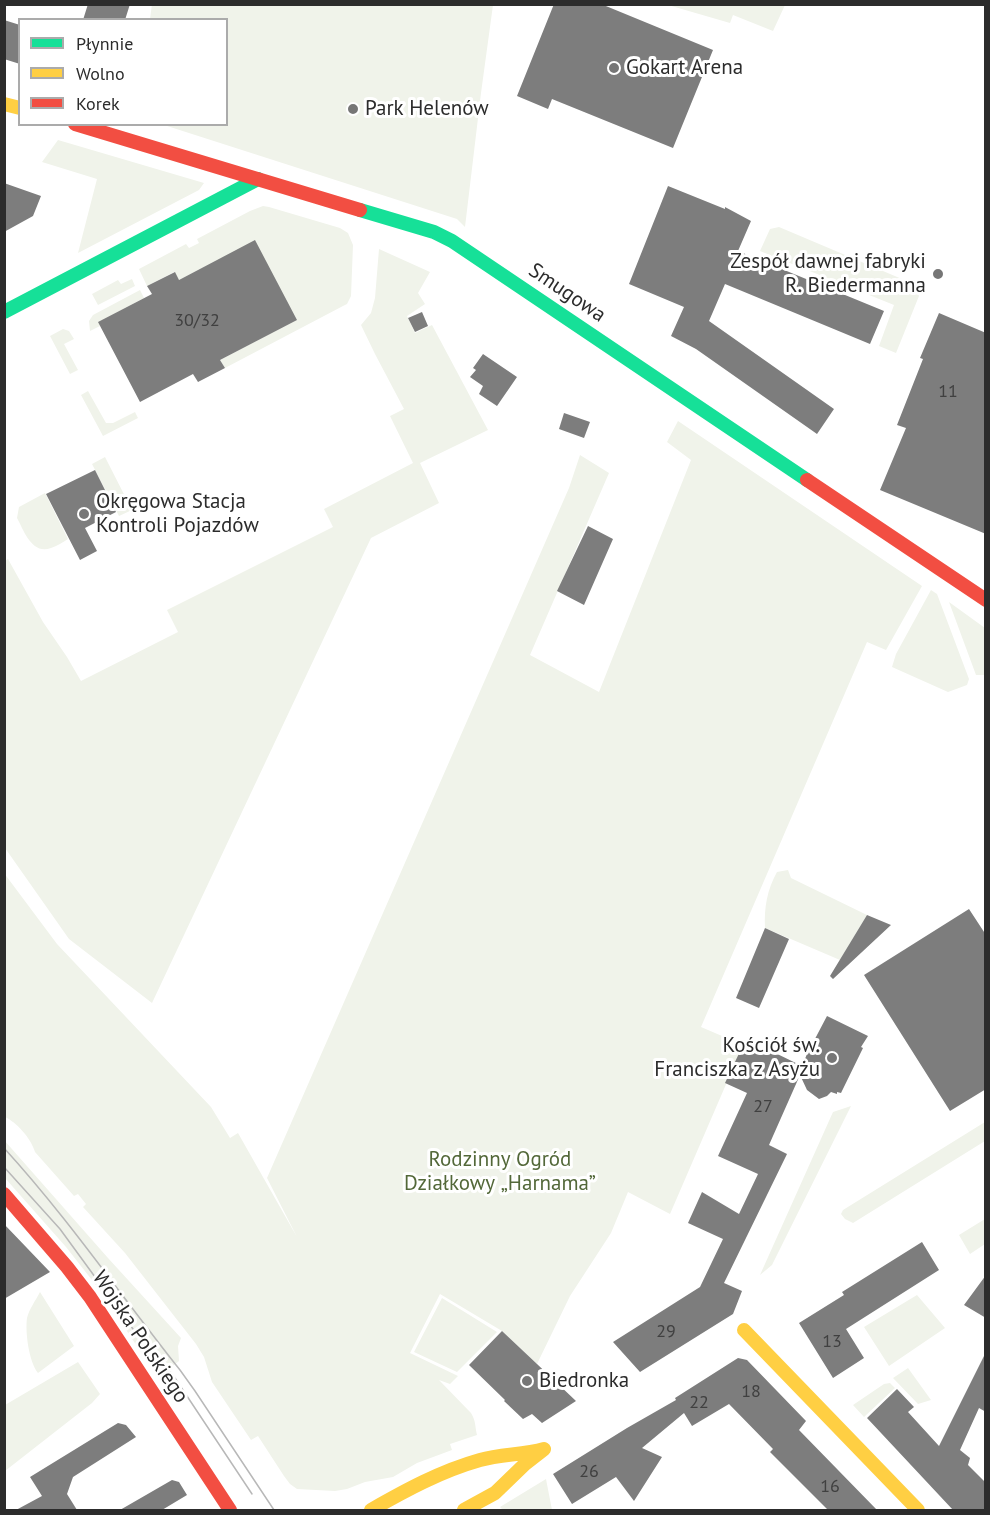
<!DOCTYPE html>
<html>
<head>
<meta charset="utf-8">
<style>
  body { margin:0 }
  #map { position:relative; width:990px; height:1515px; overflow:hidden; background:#fff; font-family:"PT Sans",sans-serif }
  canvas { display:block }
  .frame { position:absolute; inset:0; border:6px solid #2c2c2c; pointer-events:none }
  .legend { position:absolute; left:18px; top:18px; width:210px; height:108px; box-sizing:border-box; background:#fff; border:2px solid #ababab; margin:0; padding:8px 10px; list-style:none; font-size:18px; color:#2c2c2c }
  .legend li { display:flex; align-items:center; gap:12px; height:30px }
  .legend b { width:30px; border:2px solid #ababab }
</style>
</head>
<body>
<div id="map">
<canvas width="990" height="1515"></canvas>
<div class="frame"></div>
<ul class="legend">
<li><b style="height:8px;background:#16e098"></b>Płynnie</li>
<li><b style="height:8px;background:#ffcf43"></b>Wolno</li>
<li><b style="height:8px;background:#f24e42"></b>Korek</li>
</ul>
</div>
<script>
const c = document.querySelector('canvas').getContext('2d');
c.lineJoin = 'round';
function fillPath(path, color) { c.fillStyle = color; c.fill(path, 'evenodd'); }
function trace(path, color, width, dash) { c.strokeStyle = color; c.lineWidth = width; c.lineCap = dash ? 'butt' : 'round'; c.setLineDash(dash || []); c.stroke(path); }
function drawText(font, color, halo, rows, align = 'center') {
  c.font = font + ' "PT Sans",sans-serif'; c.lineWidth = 6; c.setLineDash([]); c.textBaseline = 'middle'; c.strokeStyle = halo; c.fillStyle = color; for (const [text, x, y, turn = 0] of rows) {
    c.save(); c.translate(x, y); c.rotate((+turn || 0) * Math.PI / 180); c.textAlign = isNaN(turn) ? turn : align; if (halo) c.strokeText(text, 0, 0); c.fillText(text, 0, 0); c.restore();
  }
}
fillPath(new Path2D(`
  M 152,4 L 493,5 L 481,93 L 465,227 L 457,219 L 164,125 L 226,124 L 226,20 L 150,19 Z
  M 668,5 L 785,5 L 773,31 L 733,15 L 730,23 Z
  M 58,140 L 204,183 L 199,190 L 78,253 L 97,179 L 42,162 Z
  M 263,206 L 269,207 L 340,228 L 348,233 L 353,245 L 351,296 L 347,304 L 343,306 L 225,368 L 220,360 L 296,320 L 255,241 L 179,280 L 174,272 L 147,286 L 139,269 L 186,244 L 189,248 L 199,243 L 197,239 L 250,211 Z
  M 779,227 L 909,282 L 916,288 L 919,296 L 896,353 L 879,346 L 894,305 L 760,251 L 770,229 Z
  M 379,249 L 430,272 L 418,293 L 425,304 L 407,316 L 415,333 L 432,325 L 488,430 L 420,463 L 439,503 L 371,538 L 152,1003 L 69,939 L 5,848 L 5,561 L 8,559 L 43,622 L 67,657 L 81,681 L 178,632 L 167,610 L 333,527 L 324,509 L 413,463 L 390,416 L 404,409 L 375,354 L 361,325 L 371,313 L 375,298 Z
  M 132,279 L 135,286 L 98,305 L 92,294 L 118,280 L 121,284 Z
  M 140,290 L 144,298 L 99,322 L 100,326 L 90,331 L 89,321 L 93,315 Z
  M 63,329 L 69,331 L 74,339 L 64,344 L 78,370 L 70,374 L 50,336 Z
  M 88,391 L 106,423 L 113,423 L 135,412 L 138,418 L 103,436 L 81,395 Z
  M 678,421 L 922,586 L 886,650 L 867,642 L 701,1027 L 743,1045 L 670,1214 L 628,1192 L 611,1233 L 570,1296 L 537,1364 L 502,1331 L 440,1294 L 410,1353 L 458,1376 L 450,1384 L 439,1380 L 471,1413 C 476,1421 475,1427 477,1435 L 450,1444 L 452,1450 L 417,1463 L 393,1477 L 365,1482 L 347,1489 L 335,1491 L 297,1489 L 290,1484 L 284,1476 L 258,1436 L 251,1440 L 212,1382 L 204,1357 L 196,1344 L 125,1253 L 83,1207 L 86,1204 L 78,1194 L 74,1196 L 35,1152 C 31,1138 16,1122 5,1117 L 4,873 L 57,944 L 211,1107 L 230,1138 L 238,1133 L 297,1237 L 267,1178 L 569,488 L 580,455 L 609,473 L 530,655 L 599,692 L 691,460 L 667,442 Z
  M 105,457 L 132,510 L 119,516 L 92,464 Z
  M 45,493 L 68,539 C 63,542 57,546 51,548 C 32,555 24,531 17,518 L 19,507 Z
  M 931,590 L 937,594 L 969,679 L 967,685 L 948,692 L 892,667 L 896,654 Z
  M 949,602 L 985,628 L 985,675 L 976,675 Z
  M 788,870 L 791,878 L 867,915 L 840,960 L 765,928 C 764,908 767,890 777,872 Z
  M 851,1106 L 772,1265 L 760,1275 L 833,1112 Z
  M 985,1122 L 985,1141 L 853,1223 L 845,1219 L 841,1214 L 843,1210 Z
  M 4,1140 L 108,1258 L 181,1338 L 178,1346 L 179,1361 L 158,1378 L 99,1289 L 66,1247 L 5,1178 Z
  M 985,1219 L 985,1244 L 970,1254 L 959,1235 Z
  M 40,1292 L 74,1346 L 38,1373 C 29,1362 25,1332 27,1318 C 29,1309 36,1300 40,1292 Z
  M 917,1295 L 945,1328 L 889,1366 L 864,1327 Z
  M 442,1298 L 497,1332 L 457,1372 L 414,1352 Z
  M 78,1362 L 100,1394 L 92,1403 L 5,1471 L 5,1405 Z
  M 908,1368 L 931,1400 L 918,1404 L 893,1378 Z
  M 890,1383 L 895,1388 L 864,1417 L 853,1405 L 884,1384 Z
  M 546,1479 L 552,1510 L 503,1510 L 500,1507 Z`), '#f0f3ea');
fillPath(new Path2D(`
  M 88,4 L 130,4 L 125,20 L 83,20 Z
  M 554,4 L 601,4 L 713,50 L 673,148 L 552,99 L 548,109 L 517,96 Z
  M 4,20 L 20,25 L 20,64 L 4,59 Z
  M 4,183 L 41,196 L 33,216 L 4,232 Z
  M 668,186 L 725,209 L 725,207 L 751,221 L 738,251 L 884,311 L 870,344 L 725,284 L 709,321 L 834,409 L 817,434 L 696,349 L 671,336 L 684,307 L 629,284 Z
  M 255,240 L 297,320 L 220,360 L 225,368 L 198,382 L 193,374 L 140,402 L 98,322 L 152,294 L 147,286 L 175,272 L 179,280 Z
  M 422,312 L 428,326 L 415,332 L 408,318 Z
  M 939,313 L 986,333 L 986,534 L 880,490 L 906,428 L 897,425 L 923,359 L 920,358 Z
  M 483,354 L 517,377 L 497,406 L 479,394 L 483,386 L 470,377 L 476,370 L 473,368 Z
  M 564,413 L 590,422 L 584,438 L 559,429 Z
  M 95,470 L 116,512 L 85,528 L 97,551 L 80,560 L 46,494 Z
  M 588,526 L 613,539 L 584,605 L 557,591 Z
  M 969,909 L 986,935 L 986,1089 L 950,1111 L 864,975 Z
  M 867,915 L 891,925 L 833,979 L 830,976 Z
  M 765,928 L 789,939 L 759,1008 L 736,998 Z
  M 827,1016 L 868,1036 L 861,1047 L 863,1048 L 841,1093 L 837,1092 L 837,1094 L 831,1092 L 827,1096 L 819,1099 L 807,1090 L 800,1075 L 769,1145 L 787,1154 L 724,1283 L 742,1291 L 733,1314 L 640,1372 L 613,1342 L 700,1287 L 723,1239 L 688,1223 L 702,1192 L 739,1214 L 758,1174 L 718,1156 L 747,1093 L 725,1083 L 743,1045 L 765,1054 L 767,1049 L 802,1066 L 807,1054 Z
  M 4,1224 L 50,1272 L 4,1299 L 6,1285 L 4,1284 Z
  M 922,1242 L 939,1270 L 846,1329 L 864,1358 L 833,1378 L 799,1323 L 844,1295 L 842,1292 Z
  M 986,1275 L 986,1318 L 964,1305 Z
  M 502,1331 L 537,1364 L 576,1401 L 542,1423 L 532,1414 L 523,1419 L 504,1401 L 505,1400 L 469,1365 Z
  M 986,1352 L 986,1412 L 979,1408 L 960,1450 L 970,1458 L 968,1465 L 986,1483 L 986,1510 L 953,1510 L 867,1418 L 897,1389 L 914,1407 L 908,1412 L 939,1446 Z
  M 738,1358 L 747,1360 L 806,1421 L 799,1430 L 877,1510 L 828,1510 L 770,1452 L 773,1449 L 729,1404 L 692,1426 L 684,1413 L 642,1448 L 662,1457 L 634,1501 L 616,1477 L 572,1504 L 553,1474 L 627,1428 L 676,1400 L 675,1398 Z
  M 118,1423 L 126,1425 L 136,1437 L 73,1477 L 67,1494 L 77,1510 L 16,1510 L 42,1496 L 30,1477 Z
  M 172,1480 L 179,1482 L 187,1495 L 162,1510 L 120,1510 Z`), '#7d7d7d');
trace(new Path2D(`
  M 360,210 L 434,232 L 452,241 L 807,480
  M 4,312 L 258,179`), '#16e098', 14);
trace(new Path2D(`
  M 4,104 L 20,108
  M 744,1330 L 918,1510
  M 371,1510 C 406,1490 441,1471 480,1460 C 501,1454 523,1455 544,1449
  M 464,1510 L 495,1493 L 525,1464 L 543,1450`), '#ffcf43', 14);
trace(new Path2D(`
  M 75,124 L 360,210
  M 807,480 L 986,600
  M 4,1194 L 67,1267 L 90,1297 L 230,1510`), '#f24e42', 14);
trace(new Path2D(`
  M 4,1148 C 68,1218 121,1296 180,1370 L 195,1391 L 274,1510
  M 4,1167 L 60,1229 L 133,1329 L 173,1375 L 252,1494`), '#b8b8b8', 1.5);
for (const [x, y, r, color] of [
  [614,68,6,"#767676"],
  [353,109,6,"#767676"],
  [938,274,6,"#767676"],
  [84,514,6,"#767676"],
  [832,1058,6,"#767676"],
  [527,1381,6,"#767676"]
]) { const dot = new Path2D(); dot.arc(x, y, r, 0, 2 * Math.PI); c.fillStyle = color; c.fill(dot); trace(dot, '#fff', 2); }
drawText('18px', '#404040', null, [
  ["30/32",197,321],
  ["11",948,392],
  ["27",763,1107],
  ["29",666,1332],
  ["13",832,1342],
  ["18",751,1392],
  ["22",699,1403],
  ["26",589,1472],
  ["16",830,1487]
]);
drawText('21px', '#2c2c2c', '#fff', [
  ["Gokart Arena",626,68],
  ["Park Helenów",365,109],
  ["Zespół dawnej fabryki",926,262,"right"],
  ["R. Biedermanna",926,286,"right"],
  ["Okręgowa Stacja",96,502],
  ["Kontroli Pojazdów",96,526],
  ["Kościół św.",820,1046,"right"],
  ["Franciszka z Asyżu",820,1070,"right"],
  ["Biedronka",539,1381]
], 'left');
drawText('21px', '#2c2c2c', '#fff', [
  ["Smugowa",567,293,34],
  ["Wojska Polskiego",140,1337,56]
]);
drawText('21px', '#536839', '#fff', [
  ["Rodzinny Ogród",500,1160],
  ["Działkowy „Harnama”",500,1184]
]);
</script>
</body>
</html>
